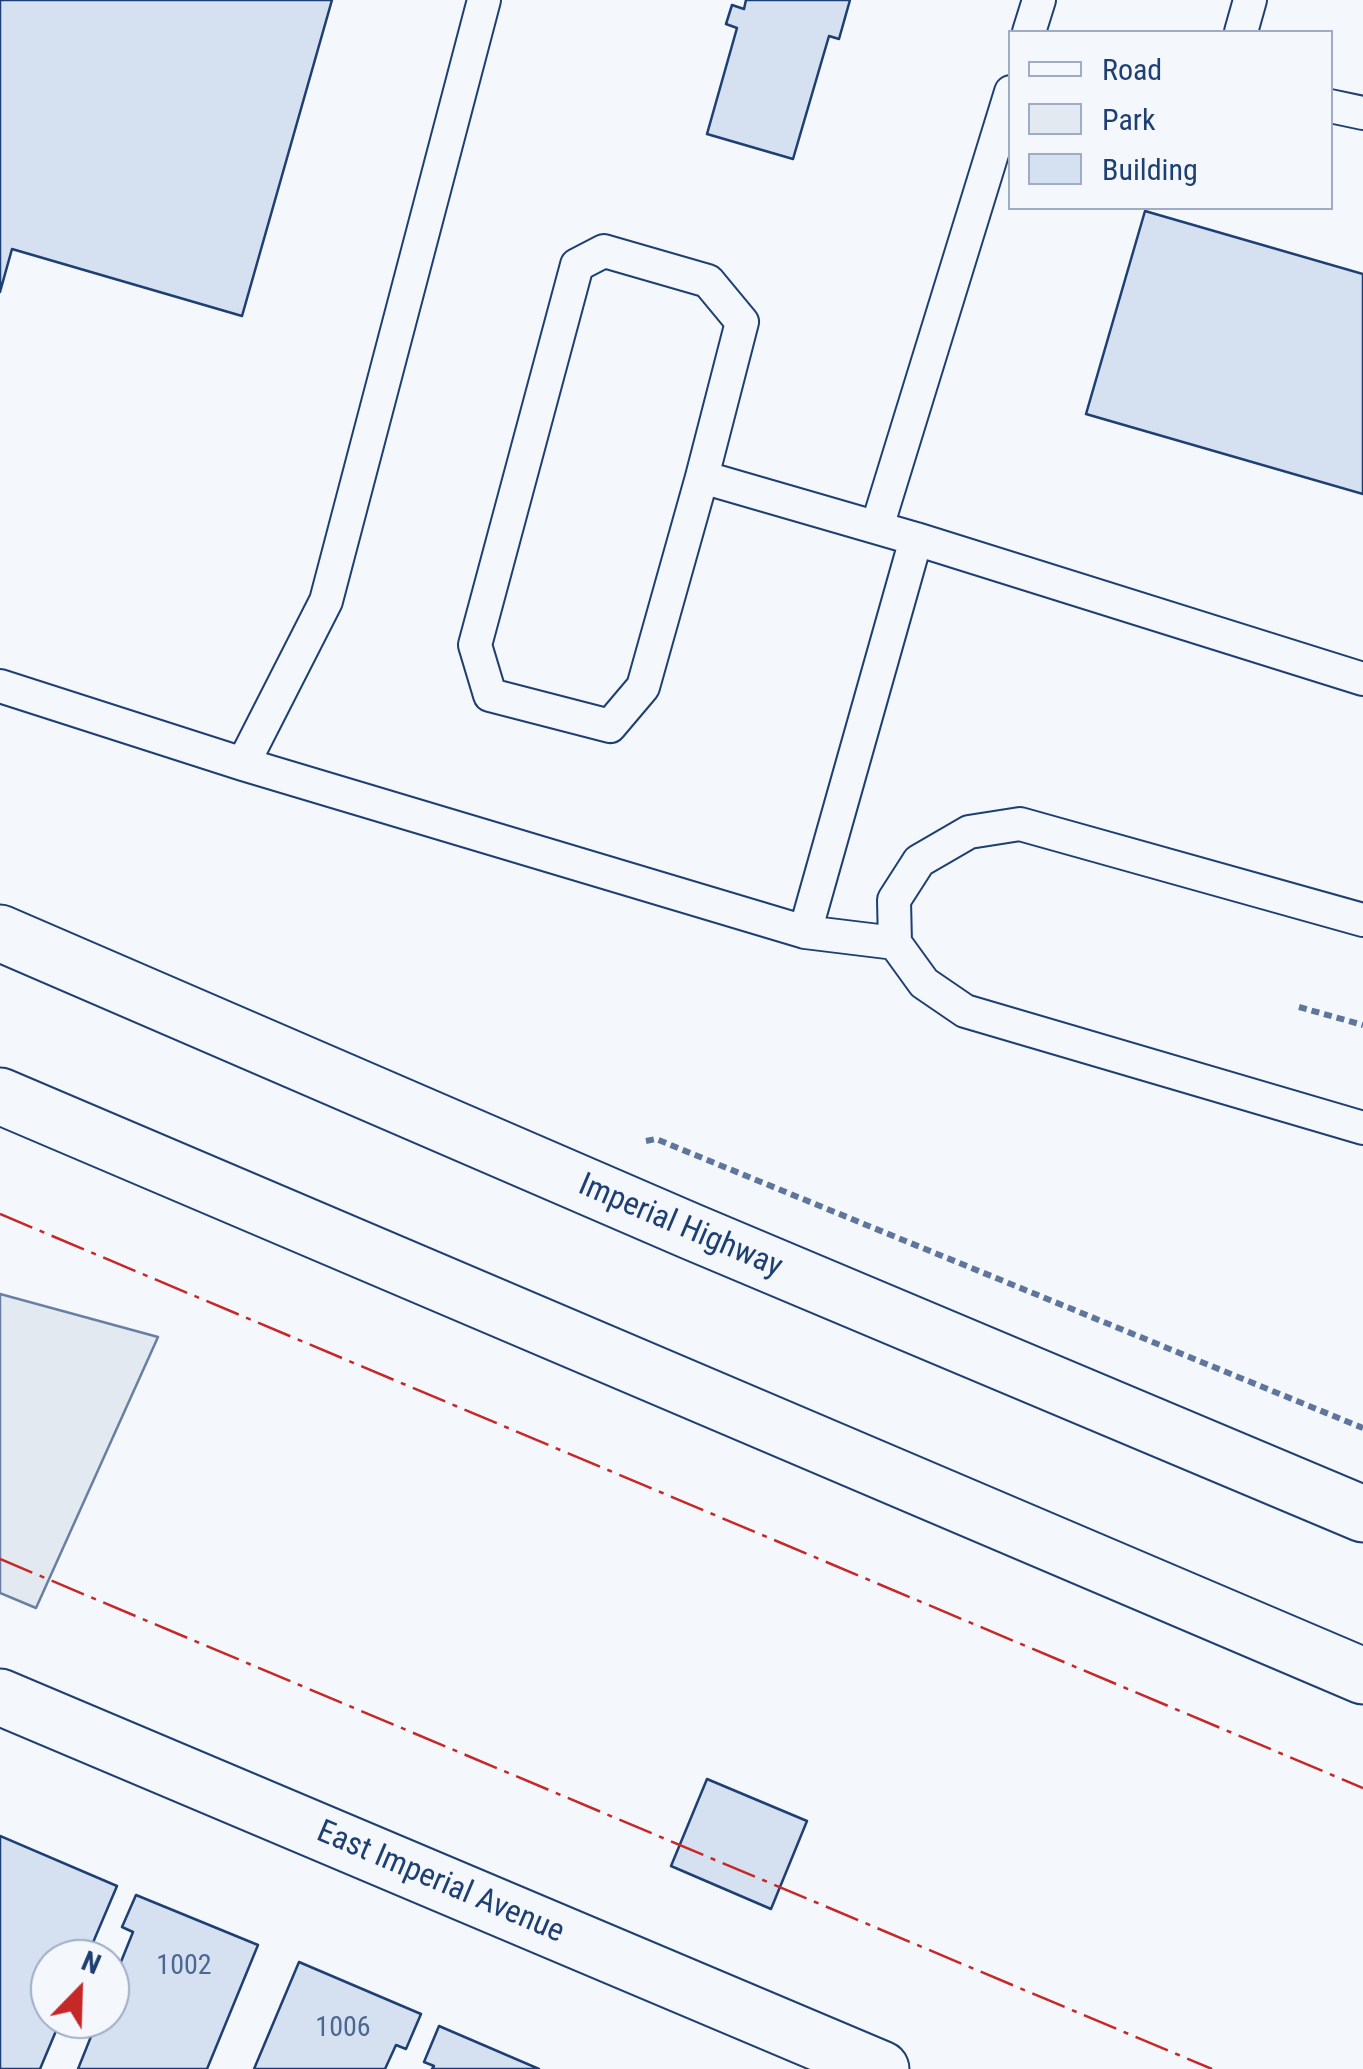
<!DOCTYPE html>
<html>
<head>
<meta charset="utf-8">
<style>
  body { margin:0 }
  #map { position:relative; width:1363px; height:2069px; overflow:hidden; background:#f4f7fb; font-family:"Roboto Condensed",sans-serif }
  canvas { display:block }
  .legend { position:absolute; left:1008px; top:30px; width:325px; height:180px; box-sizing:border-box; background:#f4f7fb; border:2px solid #9eadc5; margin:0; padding:12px 18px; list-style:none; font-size:30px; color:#1d3f73 }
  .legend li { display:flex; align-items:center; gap:20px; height:50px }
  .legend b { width:50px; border:2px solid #9eadc5 }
  .north { position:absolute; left:30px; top:1939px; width:100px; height:100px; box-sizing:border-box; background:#f4f7fb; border:2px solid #9eadc5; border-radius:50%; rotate:23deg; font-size:28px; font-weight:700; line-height:40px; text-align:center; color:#1d3f73 }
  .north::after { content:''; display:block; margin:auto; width:35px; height:45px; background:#c62828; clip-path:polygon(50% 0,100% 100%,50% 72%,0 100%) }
</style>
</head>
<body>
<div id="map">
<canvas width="1363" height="2069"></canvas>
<ul class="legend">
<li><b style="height:12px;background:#f4f7fb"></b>Road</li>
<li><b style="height:28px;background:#e3e9f0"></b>Park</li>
<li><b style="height:28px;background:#d5e0f0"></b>Building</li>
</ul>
<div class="north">N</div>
</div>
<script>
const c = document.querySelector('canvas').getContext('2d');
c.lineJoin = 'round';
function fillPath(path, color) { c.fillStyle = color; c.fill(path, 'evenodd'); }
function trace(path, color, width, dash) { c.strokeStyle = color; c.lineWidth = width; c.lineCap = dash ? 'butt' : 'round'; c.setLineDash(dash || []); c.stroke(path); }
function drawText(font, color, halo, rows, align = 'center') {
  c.font = font + ' "Roboto Condensed",sans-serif'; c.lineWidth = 8; c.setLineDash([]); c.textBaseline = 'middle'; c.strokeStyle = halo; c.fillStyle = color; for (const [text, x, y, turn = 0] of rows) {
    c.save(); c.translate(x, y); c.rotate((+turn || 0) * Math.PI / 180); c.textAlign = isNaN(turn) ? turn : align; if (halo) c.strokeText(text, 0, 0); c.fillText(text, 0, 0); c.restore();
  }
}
const green = new Path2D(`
  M 0,1294 L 158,1337 L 36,1608 L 0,1593 Z`);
fillPath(green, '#e3e9f0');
trace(green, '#687fa3', 2.5);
const building = new Path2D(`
  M 0,0 L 332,0 L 242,316 L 12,249 L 0,292 Z
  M 746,0 L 850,0 L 839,39 L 829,36 L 793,159 L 707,134 L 737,28 L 726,24 L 732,5 L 744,9 Z
  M 1145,211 L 1363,274 L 1363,494 L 1086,414 Z
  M 707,1779 L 807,1821 L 771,1909 L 671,1866 Z
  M 0,1836 L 117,1886 L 86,1959 L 50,1959 L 50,2019 L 61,2019 L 40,2069 L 0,2069 Z
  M 136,1895 L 258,1945 L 207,2069 L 78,2069 L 98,2019 L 110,2019 L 110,1989 L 133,1932 L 122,1927 Z
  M 299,1962 L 421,2014 L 406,2049 L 396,2045 L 385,2069 L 254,2069 Z
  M 439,2026 L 539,2069 L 432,2069 L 434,2066 L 424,2062 Z`);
fillPath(building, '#d5e0f0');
trace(building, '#1d3f73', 2.5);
const lane = new Path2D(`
  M 1029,32 L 1039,0
  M 1241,32 L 1250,0
  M 1330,106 L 1363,113
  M 702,477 L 742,322 L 708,281 L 604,251 L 577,265 L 475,645 L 490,695 L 610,726 L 643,687 L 702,477 L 916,539
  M 877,527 L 1011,92
  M 0,686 L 243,764 L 805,932 L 895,943
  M 243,764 L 326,601 L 484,0
  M 1363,920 L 1020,824 L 969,832 L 919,861 L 894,900 L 895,943 L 924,983 L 965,1011 L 1363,1128
  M 805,932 L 916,539 L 1363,679`);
const secondary = new Path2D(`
  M 0,1697 L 881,2069`);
const primary = new Path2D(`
  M 0,933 L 690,1231 L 1363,1514
  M 0,1096 L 1363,1676`);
trace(lane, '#1d3f73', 36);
trace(secondary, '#1d3f73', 59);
trace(primary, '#1d3f73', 59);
trace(new Path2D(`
  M 1299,1007 L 1363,1025
  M 646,1141 L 656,1139 L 1363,1428`), '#5e769c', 6, [8, 5]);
trace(lane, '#f4f7fb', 32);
trace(secondary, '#f4f7fb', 55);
trace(primary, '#f4f7fb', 55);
trace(new Path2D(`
  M 0,1214 L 1363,1788
  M 0,1559 L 1212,2069`), '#c62828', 2.5, [35, 8, 5, 8]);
drawText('28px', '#4b6792', null, [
  ["1002",184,1967],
  ["1006",343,2029]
]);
drawText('32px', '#1d3f73', '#f4f7fb', [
  ["Imperial Highway",680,1227,23],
  ["East Imperial Avenue",440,1883,23]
]);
</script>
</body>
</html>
